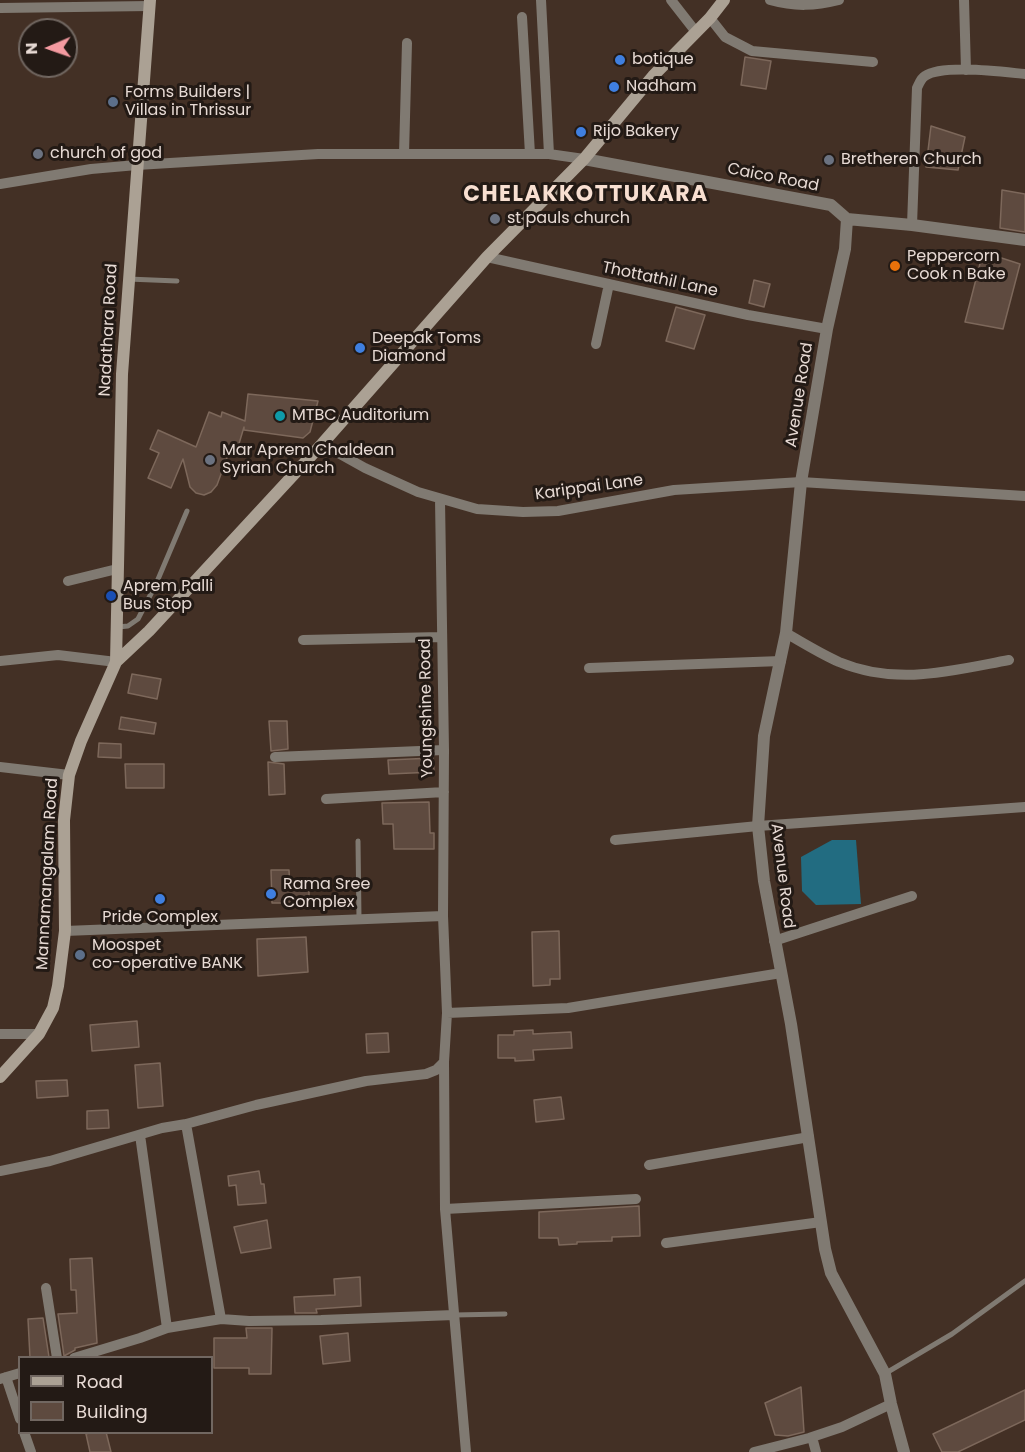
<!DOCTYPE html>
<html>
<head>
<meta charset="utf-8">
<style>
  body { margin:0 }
  #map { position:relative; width:1025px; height:1452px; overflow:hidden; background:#433025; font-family:Poppins,sans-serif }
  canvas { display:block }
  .legend { position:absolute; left:18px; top:1356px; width:195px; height:78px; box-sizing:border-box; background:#231a15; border:2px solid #716761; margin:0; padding:8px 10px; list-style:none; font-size:18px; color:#e7dad4 }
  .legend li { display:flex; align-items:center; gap:12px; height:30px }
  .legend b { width:30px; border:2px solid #716761 }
  .north { position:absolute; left:18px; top:18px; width:60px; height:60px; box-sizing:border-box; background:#231a15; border:2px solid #716761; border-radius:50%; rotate:268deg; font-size:16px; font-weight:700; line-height:24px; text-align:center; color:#e7dad4 }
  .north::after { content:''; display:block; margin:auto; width:21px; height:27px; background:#f49aa0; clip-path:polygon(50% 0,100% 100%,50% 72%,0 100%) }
</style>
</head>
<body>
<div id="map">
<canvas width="1025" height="1452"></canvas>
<ul class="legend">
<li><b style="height:8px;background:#aba194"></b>Road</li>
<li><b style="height:16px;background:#5e4a3f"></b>Building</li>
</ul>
<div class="north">N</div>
</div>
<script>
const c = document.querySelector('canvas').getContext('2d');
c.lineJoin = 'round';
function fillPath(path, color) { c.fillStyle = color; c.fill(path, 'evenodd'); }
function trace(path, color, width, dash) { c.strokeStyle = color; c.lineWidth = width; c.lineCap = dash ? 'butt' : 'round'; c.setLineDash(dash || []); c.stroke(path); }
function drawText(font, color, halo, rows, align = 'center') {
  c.font = font + ' Poppins,sans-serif'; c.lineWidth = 6; c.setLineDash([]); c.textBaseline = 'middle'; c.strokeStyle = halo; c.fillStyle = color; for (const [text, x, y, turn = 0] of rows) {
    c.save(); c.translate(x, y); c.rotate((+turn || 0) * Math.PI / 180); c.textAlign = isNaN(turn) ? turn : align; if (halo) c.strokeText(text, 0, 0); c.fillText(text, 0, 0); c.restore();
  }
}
fillPath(new Path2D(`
  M 832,840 L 856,840 L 861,904 L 816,905 L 802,891 L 801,857 Z`), '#226c81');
const building = new Path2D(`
  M 745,57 L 771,61 L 766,89 L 741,85 Z
  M 931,126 L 965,137 L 958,170 L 926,167 Z
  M 1002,190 L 1025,194 L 1025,232 L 1000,228 Z
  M 983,252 L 1020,264 L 1003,329 L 965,322 Z
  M 754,280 L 770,284 L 764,307 L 749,303 Z
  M 676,307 L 705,315 L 694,349 L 666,341 Z
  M 248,394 L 318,401 L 310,432 L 303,438 L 244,430 L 244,427 L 238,447 L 232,444 L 217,485 L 211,492 L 204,495 L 196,493 L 190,487 L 183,459 L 171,488 L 148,478 L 159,453 L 150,449 L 158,430 L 196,447 L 209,412 L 221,417 L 222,412 L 245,421 Z
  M 132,674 L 161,679 L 157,699 L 128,693 Z
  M 121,717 L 156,723 L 154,734 L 119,729 Z
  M 269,721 L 287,721 L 288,749 L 271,751 Z
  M 99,743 L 121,744 L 121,758 L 98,757 Z
  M 433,758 L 434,772 L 389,774 L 388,760 Z
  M 268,762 L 284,764 L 285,794 L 269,795 Z
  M 125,764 L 164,764 L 164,788 L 126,788 Z
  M 429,802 L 430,833 L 434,833 L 434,849 L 394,849 L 393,824 L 383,824 L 382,803 Z
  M 271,870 L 289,870 L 290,888 L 309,888 L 309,903 L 272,903 Z
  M 559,931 L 560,979 L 550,979 L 550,985 L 533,986 L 532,932 Z
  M 306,937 L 308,972 L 258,976 L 257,939 Z
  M 137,1021 L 139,1047 L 92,1051 L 90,1025 Z
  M 533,1030 L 533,1034 L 571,1032 L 572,1048 L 533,1050 L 534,1060 L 515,1061 L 515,1058 L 498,1058 L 498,1035 L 514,1035 L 514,1031 Z
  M 388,1033 L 389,1052 L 367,1053 L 366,1034 Z
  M 160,1063 L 163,1106 L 138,1108 L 135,1065 Z
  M 67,1080 L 68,1096 L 37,1098 L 36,1081 Z
  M 561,1097 L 564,1119 L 536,1122 L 534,1100 Z
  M 108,1110 L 109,1128 L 87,1129 L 87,1111 Z
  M 259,1171 L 261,1184 L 264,1184 L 266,1203 L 238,1205 L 236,1185 L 229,1186 L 228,1176 Z
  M 639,1206 L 640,1236 L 612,1237 L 612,1241 L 577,1242 L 577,1244 L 559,1245 L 558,1238 L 539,1238 L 539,1212 Z
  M 267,1220 L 271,1248 L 241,1253 L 234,1227 Z
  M 92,1258 L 97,1343 L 75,1348 L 75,1350 L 64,1356 L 58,1314 L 77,1313 L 76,1290 L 71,1290 L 70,1259 Z
  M 360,1277 L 361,1306 L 316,1309 L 317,1313 L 295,1313 L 294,1297 L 335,1295 L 334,1279 Z
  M 43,1318 L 49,1357 L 30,1358 L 28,1319 Z
  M 246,1328 L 272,1328 L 271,1374 L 249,1374 L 249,1368 L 214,1368 L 214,1338 L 247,1338 Z
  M 348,1333 L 350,1361 L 323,1364 L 320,1336 Z
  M 801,1387 L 804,1432 L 788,1436 L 775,1435 L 765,1403 Z
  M 1025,1390 L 1025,1420 L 958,1452 L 942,1452 L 933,1434 Z
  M 92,1432 L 106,1432 L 111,1452 L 90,1452 L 86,1434 Z`);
fillPath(building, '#5e4a3f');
trace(building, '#7d685b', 1.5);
trace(new Path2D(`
  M 128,279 L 177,281
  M 118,627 L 128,626 L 138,619 L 156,584 L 187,511
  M 358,841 L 359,918
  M 454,1315 L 505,1314
  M 886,1373 L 952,1334 L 1025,1281`), '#807a72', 5);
trace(new Path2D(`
  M 541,0 L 549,154
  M 671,0 L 696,32
  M 770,0 C 795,7 815,6 839,0
  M 964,0 L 966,70
  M 0,8 L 150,6
  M 522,17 L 530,154
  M 710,18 L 725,37 L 752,51 L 873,62
  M 404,154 L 407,43
  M 0,184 L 91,169 L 137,165 L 318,154 L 549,154 L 584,159
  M 912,225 L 917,88 C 919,84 921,78 925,76 C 942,64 1003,72 1025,74
  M 487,257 L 748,315 L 827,329
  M 596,344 L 609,284
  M 322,444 L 365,468 L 418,492 L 477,509 L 523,512 L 558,511 L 674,490 L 801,482 L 1025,496
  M 68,581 L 117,569
  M 786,633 C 803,643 821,654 839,662 C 897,686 950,671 1009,660
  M 303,640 L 441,637
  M 0,661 L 58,655 L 116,662
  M 589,668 L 781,661
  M 275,757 L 444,750
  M 0,767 L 69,775
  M 326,799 L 444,792
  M 615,840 L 758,826 L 1025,807
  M 65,931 L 443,916
  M 774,941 L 912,896
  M 447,1013 L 568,1008 L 781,973
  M 0,1034 L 39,1034
  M 444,1062 L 445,1209 L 466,1452
  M 186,1124 L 221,1319
  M 140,1135 L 167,1328
  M 649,1165 L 809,1137
  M 0,1171 L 50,1161 L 162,1128 L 186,1124 L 256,1105 L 366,1081 L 426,1074 L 436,1070 L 444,1062 L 447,1013 L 443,916 L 444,750 L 440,500
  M 445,1209 L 636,1199
  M 666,1243 L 821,1222
  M 46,1288 L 57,1358
  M 74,1358 L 140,1338 L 167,1328 L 221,1319 L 249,1321 L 321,1320 L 454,1315
  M 6,1377 L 20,1419
  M 0,1379 L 20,1373
  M 24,1432 L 31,1452
  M 812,1437 L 816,1452
  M 754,1452 L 809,1438 L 842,1427 L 891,1404`), '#807a72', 10);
trace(new Path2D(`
  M 584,159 L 831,205 L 847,219 L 912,225 L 1025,240
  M 847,219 L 845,249 L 827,329 L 801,482 L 786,633 L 764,736 L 758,826 L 764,881 L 791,1024 L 825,1249 L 831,1273 L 885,1374 L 891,1404 L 904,1452`), '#807a72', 12);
trace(new Path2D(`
  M 116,662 L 122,374 L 150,0
  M 0,1077 L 39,1034 L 53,1008 L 58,986 L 65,931 L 64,820 L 69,775 L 81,741 L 116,662 L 149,631 L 322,444 L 487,257 L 584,159 L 653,76 L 710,18 L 724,0`), '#aba194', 12);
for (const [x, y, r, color] of [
  [620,60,6,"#3f7fe0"],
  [614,87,6,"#3f7fe0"],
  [113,102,6,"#5c6f8a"],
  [581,132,6,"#3f7fe0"],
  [38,154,6,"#6b7280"],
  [829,160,6,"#6b7280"],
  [495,219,6,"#6b7280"],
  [895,266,6,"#e8710a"],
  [360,348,6,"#3f7fe0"],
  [280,416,6,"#0f9aa8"],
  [210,460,6,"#6b7280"],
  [111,596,6,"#1a4fb4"],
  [271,894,6,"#3f7fe0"],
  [160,899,6,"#3f7fe0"],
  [80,955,6,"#5c6f8a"]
]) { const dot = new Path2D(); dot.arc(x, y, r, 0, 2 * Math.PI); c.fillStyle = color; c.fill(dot); trace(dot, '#231a15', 2); }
drawText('16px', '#e7dad4', '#231a15', [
  ["botique",632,60],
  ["Nadham",626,87],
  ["Forms Builders |",125,93],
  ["Villas in Thrissur",125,111],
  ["Rijo Bakery",593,132],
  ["church of god",50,154],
  ["Bretheren Church",841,160],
  ["st pauls church",507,219],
  ["Peppercorn",907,257],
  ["Cook n Bake",907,275],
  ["Deepak Toms",372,339],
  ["Diamond",372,357],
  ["MTBC Auditorium",292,416],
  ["Mar Aprem Chaldean",222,451],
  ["Syrian Church",222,469],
  ["Aprem Palli",123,587],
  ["Bus Stop",123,605],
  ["Rama Sree",283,885],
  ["Complex",283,903],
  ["Pride Complex",160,918,"center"],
  ["Moospet",92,946],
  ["co-operative BANK",92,964]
], 'left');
drawText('16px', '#e7dad4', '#231a15', [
  ["Caico Road",773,178,11],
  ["Thottathil Lane",660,280,12],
  ["Nadathara Road",109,330,-87],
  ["Avenue Road",800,395,-81],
  ["Karippai Lane",589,488,-8],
  ["Youngshine Road",427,708,-91],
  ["Mannamangalam Road",48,874,-87],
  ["Avenue Road",782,876,83]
]);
c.letterSpacing = '1.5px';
drawText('bold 22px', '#f8dfd1', '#231a15', [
  ["CHELAKKOTTUKARA",586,195]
]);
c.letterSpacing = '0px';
</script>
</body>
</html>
